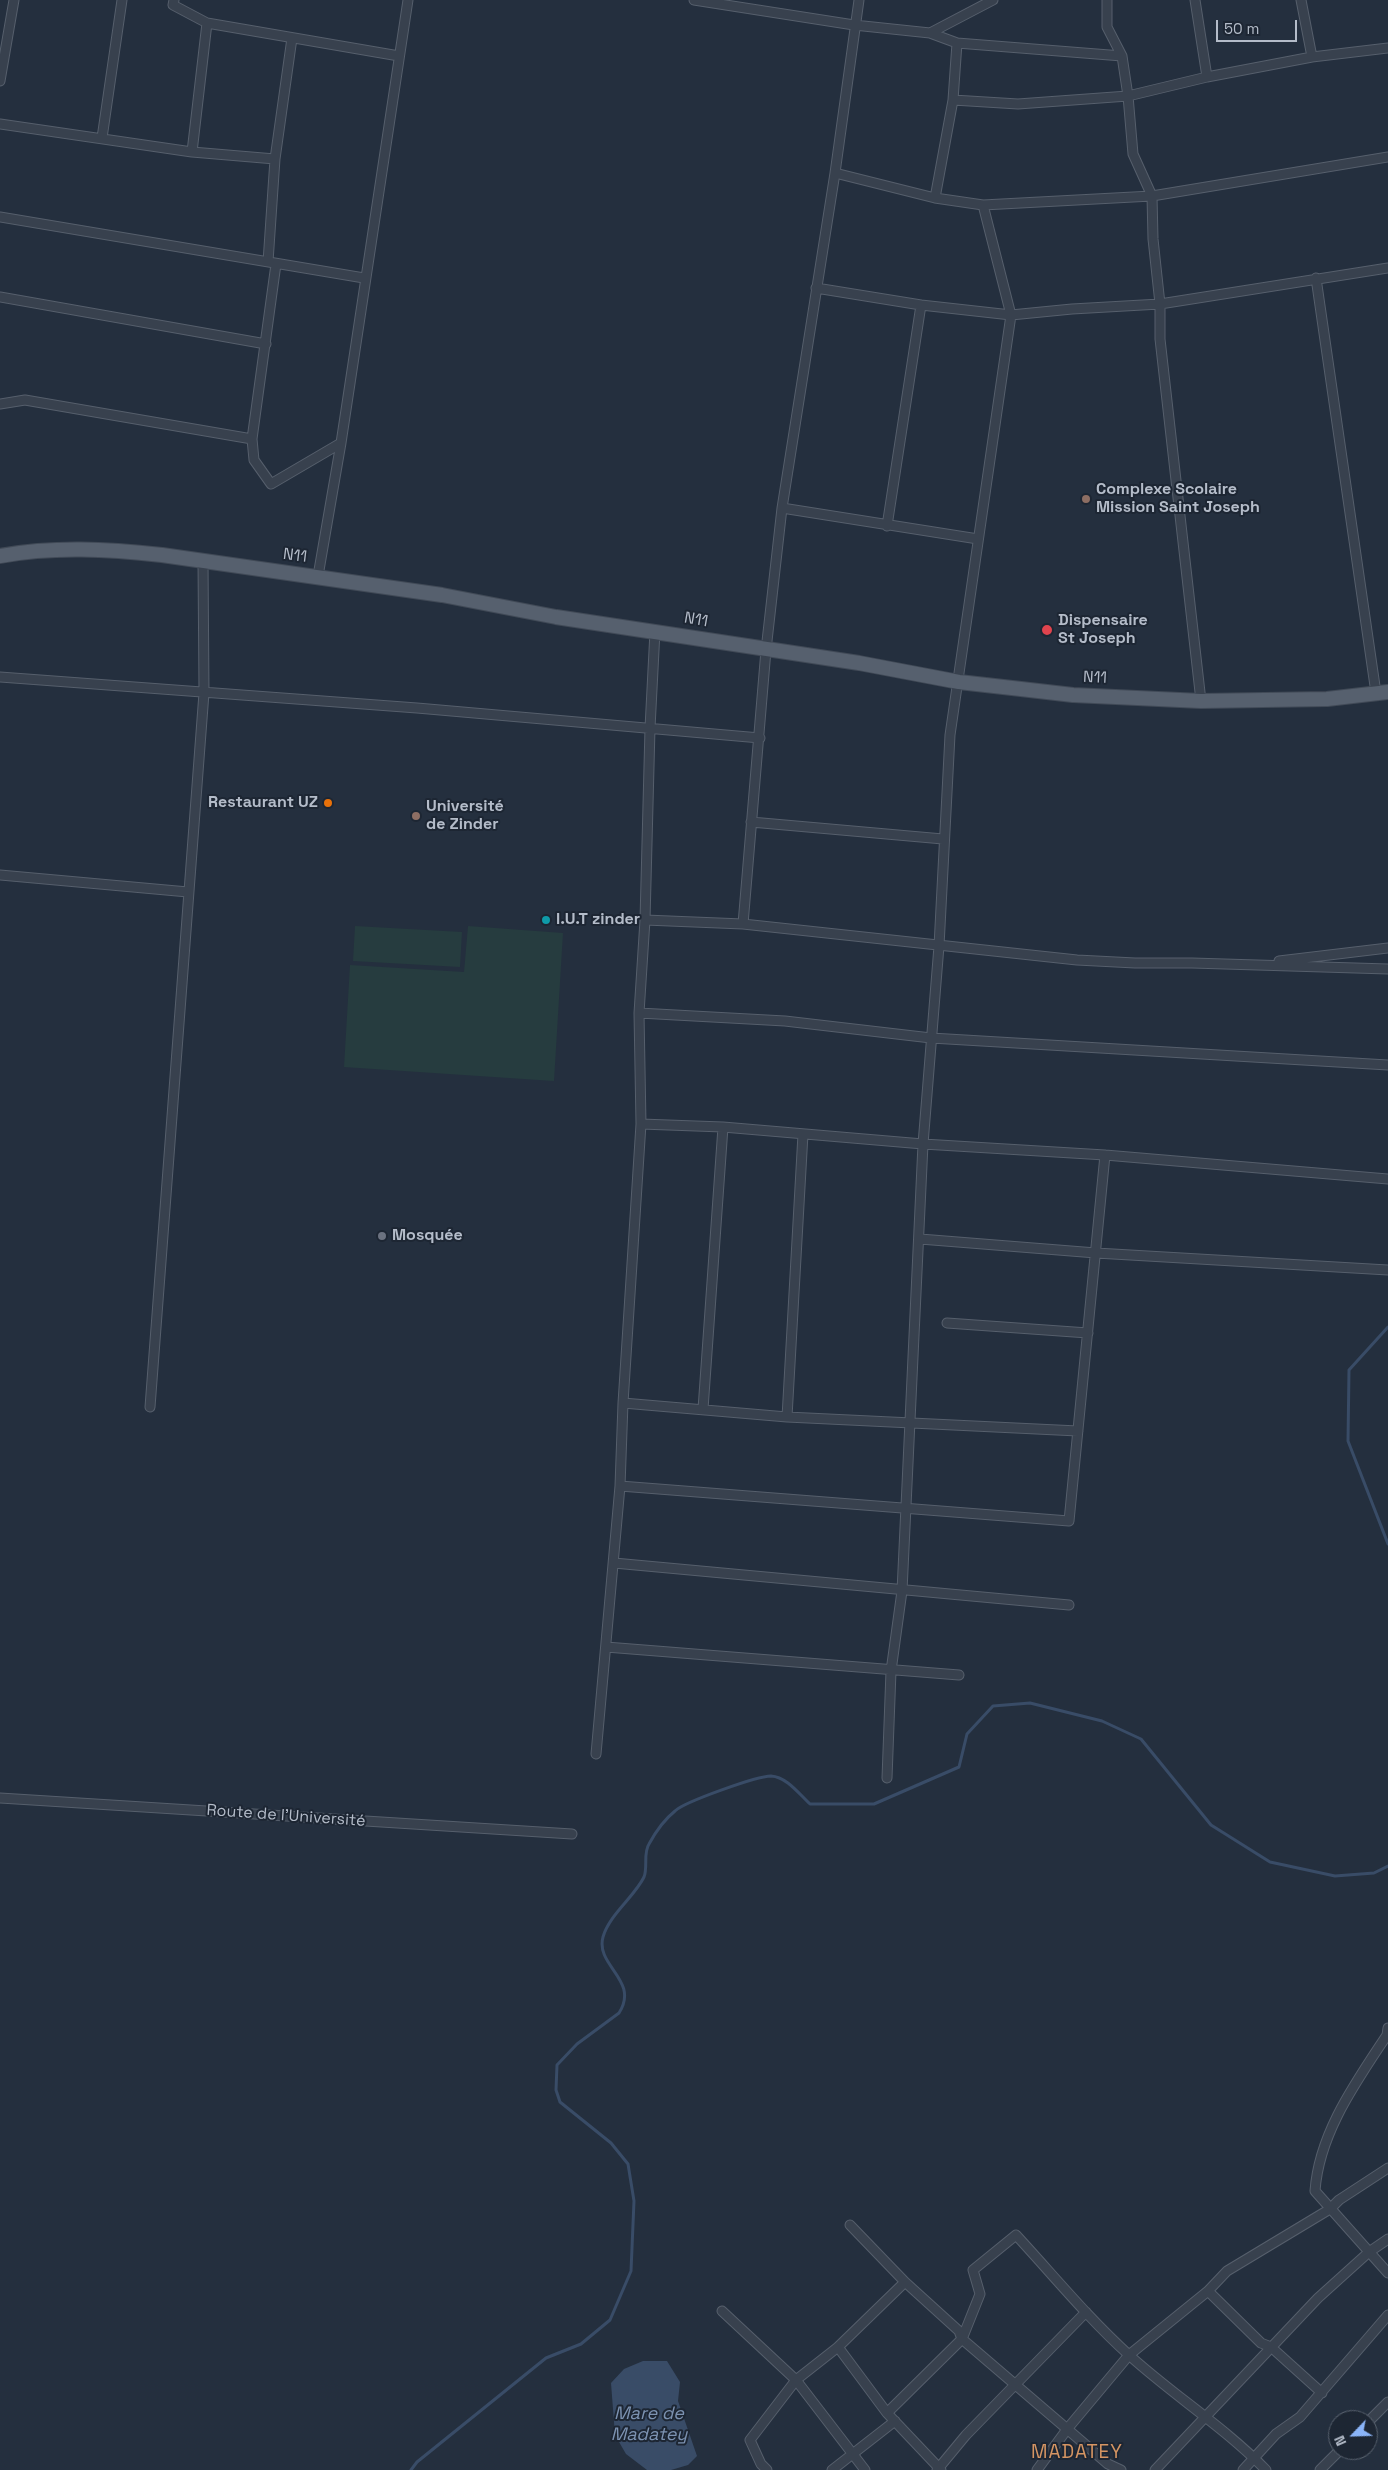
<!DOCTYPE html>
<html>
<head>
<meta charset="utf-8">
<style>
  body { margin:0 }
  #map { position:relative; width:1388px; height:2470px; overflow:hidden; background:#242f3e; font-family:"Space Grotesk",sans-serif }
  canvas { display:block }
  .north { position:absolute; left:1328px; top:2410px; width:50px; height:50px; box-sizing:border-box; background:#1d2633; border:1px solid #59626f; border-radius:50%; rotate:246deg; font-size:14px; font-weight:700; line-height:20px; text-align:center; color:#b4bcc9 }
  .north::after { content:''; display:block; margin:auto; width:18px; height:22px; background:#8ab4f8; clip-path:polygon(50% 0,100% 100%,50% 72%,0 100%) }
  .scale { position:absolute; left:1216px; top:20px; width:81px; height:22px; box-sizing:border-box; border:2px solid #b4bcc9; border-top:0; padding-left:6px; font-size:15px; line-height:18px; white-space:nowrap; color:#b4bcc9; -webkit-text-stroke:4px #1d2633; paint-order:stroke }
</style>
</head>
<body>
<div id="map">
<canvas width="1388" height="2470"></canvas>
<div class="north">N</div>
<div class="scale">50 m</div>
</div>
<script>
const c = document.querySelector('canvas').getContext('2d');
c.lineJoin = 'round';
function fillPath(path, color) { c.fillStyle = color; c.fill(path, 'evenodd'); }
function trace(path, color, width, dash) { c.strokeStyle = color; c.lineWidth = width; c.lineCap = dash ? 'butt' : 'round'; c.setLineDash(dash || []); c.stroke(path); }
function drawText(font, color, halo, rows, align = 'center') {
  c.font = font + ' "Space Grotesk",sans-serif'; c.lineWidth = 4; c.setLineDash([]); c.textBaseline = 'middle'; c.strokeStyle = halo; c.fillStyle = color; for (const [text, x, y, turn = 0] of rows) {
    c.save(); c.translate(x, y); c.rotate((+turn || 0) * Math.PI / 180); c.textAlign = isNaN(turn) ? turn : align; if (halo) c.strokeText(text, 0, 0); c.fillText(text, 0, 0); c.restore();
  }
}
fillPath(new Path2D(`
  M 355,926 L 462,932 L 460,967 L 353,961 Z
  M 468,926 L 563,933 L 554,1081 L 344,1067 L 350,965 L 464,972 Z`), '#263c3f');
fillPath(new Path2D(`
  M 643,2361 L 667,2361 L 680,2382 L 678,2401 L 697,2456 L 688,2465 L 671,2470 L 647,2470 L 626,2454 L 615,2435 L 611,2383 L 624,2369 Z`), '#394c67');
trace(new Path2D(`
  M 1388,1327 L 1349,1370 L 1348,1441 L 1388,1544
  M 411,2470 L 417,2462 L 546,2358 L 581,2344 L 610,2320 L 631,2271 L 634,2201 L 628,2164 L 611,2143 L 560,2102 L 556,2090 L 557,2065 L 577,2044 L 619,2013 C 640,1980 595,1966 603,1937 C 609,1915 635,1896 644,1877 C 648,1867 643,1853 649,1844 C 655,1833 665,1819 675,1811 C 684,1802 757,1776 771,1776 C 787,1777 799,1794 810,1804 L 874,1804 L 959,1767 L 967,1734 L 993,1706 L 1030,1703 L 1102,1721 L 1141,1739 L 1211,1825 L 1270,1862 L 1335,1876 L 1374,1873 L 1388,1866`), '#394c67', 3);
const street = new Path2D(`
  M 174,0 L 173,5 L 207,23 L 192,152
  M 694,0 L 854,25 L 930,33 L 957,43 L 1122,56
  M 1107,0 L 1107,27 L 1122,56 L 1128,96 L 1133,154 L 1152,196 L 1153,239 L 1160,304 L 1160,339 L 1201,701
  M 1195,0 L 1207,77
  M 1301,0 L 1312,57
  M 207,23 L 399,56
  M 930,33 L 993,0
  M 0,81 L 14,0
  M 953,100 L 1018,104 L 1128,96 L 1207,77 L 1312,57 L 1388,48
  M 0,124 L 192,152 L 275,159
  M 102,138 L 122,0
  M 835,173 L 935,198 L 983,205 L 1011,315 L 950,735 L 939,946 L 923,1144 L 902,1591 L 891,1671 L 887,1778
  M 935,198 L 953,100 L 957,43
  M 983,205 L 1152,196 L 1388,157
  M 0,217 L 364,278
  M 268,262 L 275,159 L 292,38
  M 276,264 L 252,439 L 254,460 L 271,484 L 341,443
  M 1316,278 L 1376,693
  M 816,288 L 921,305
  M 0,297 L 266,344
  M 0,404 L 25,400 L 252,439
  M 782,508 L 978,539
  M 887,526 L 921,305 L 1011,315 L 1072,309 L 1160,304 L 1388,268
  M 318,576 L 341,443 L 408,0
  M 0,677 L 417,708 L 760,738
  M 751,822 L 943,839
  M 0,875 L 188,892
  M 645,920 L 743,924 L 1077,960 L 1135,963 L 1192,963 L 1388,969
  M 743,924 L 766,650 L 782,508 L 835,173 L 859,0
  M 1279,961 L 1388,948
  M 639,1013 L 785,1021 L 931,1038 L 1388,1065
  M 641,1124 L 723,1127 L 923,1144 L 1105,1155 L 1388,1179
  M 920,1239 L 1096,1253 L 1388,1270
  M 947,1323 L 1088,1333
  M 623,1403 L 787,1417 L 1078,1431
  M 150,1407 L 204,693 L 203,561
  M 703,1409 L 723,1127
  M 787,1417 L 803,1134
  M 620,1486 L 1069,1521 L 1105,1155
  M 614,1563 L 1069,1605
  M 606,1647 L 959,1675
  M 596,1754 L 620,1486 L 623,1403 L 641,1124 L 639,1013 L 645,920 L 650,728 L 655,631
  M 0,1798 L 572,1834
  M 1388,2028 L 1387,2035 C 1356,2082 1319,2133 1315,2191 L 1388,2273
  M 850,2225 L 905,2282 L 959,2331 L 962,2339 L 1108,2464 L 1121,2470
  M 1208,2291 L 1261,2343 L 1271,2347 L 1322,2393
  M 722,2311 L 796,2380 L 865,2470
  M 838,2347 L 887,2413 L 941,2470
  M 887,2413 L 962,2339 L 980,2294 L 973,2270 L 1016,2235 C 1053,2275 1088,2318 1129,2355 C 1173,2395 1224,2427 1266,2470
  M 1368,2422 L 1388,2402
  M 767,2470 L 761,2464 L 750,2440 L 796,2380 L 838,2347 L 905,2282
  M 832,2470 L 895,2421
  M 937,2470 L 966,2435 L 1086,2312
  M 1037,2470 L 1068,2428 L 1129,2355 L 1208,2291 L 1227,2271 L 1330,2209 L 1339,2200 L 1388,2168
  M 1155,2470 L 1318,2298 L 1369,2252 L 1388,2239
  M 1243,2470 L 1276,2434 L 1300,2417 L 1388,2315
  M 1320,2470 L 1340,2450`);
const primary = new Path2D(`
  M 0,556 C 54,546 108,549 162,555 L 442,595 L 556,617 L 859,663 L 959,682 L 1021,689 L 1073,695 L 1201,701 L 1327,699 L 1388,692`);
trace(street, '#565f6c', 11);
trace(primary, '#414a57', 16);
trace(street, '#38414e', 9);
trace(primary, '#56606e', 14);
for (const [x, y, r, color] of [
  [1086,499,5,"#8d6e63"],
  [1047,630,6,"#e0444e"],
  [328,803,5,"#e8710a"],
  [416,816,5,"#8d6e63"],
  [546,920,5,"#0f9aa8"],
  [382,1236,5,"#6b7280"]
]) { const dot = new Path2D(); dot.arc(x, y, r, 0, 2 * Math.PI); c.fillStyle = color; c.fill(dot); trace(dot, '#1d2633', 2); }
drawText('bold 16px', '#b4bcc9', '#1d2633', [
  ["Complexe Scolaire",1096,490],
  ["Mission Saint Joseph",1096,508],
  ["Dispensaire",1058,621],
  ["St Joseph",1058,639],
  ["Restaurant UZ",318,803,"right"],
  ["Université",426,807],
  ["de Zinder",426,825],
  ["I.U.T zinder",556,920],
  ["Mosquée",392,1236]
], 'left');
drawText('16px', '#b4bcc9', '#1d2633', [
  ["N11",295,556,7],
  ["N11",696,620,10],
  ["N11",1095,678,3],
  ["Route de l'Université",286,1816,4]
]);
drawText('italic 18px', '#7c92b1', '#1d2633', [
  ["Mare de",649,2414],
  ["Madatey",649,2435]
]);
c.letterSpacing = '1px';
drawText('19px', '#d59563', '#1d2633', [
  ["MADATEY",1077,2453]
]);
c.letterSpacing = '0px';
</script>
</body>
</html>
